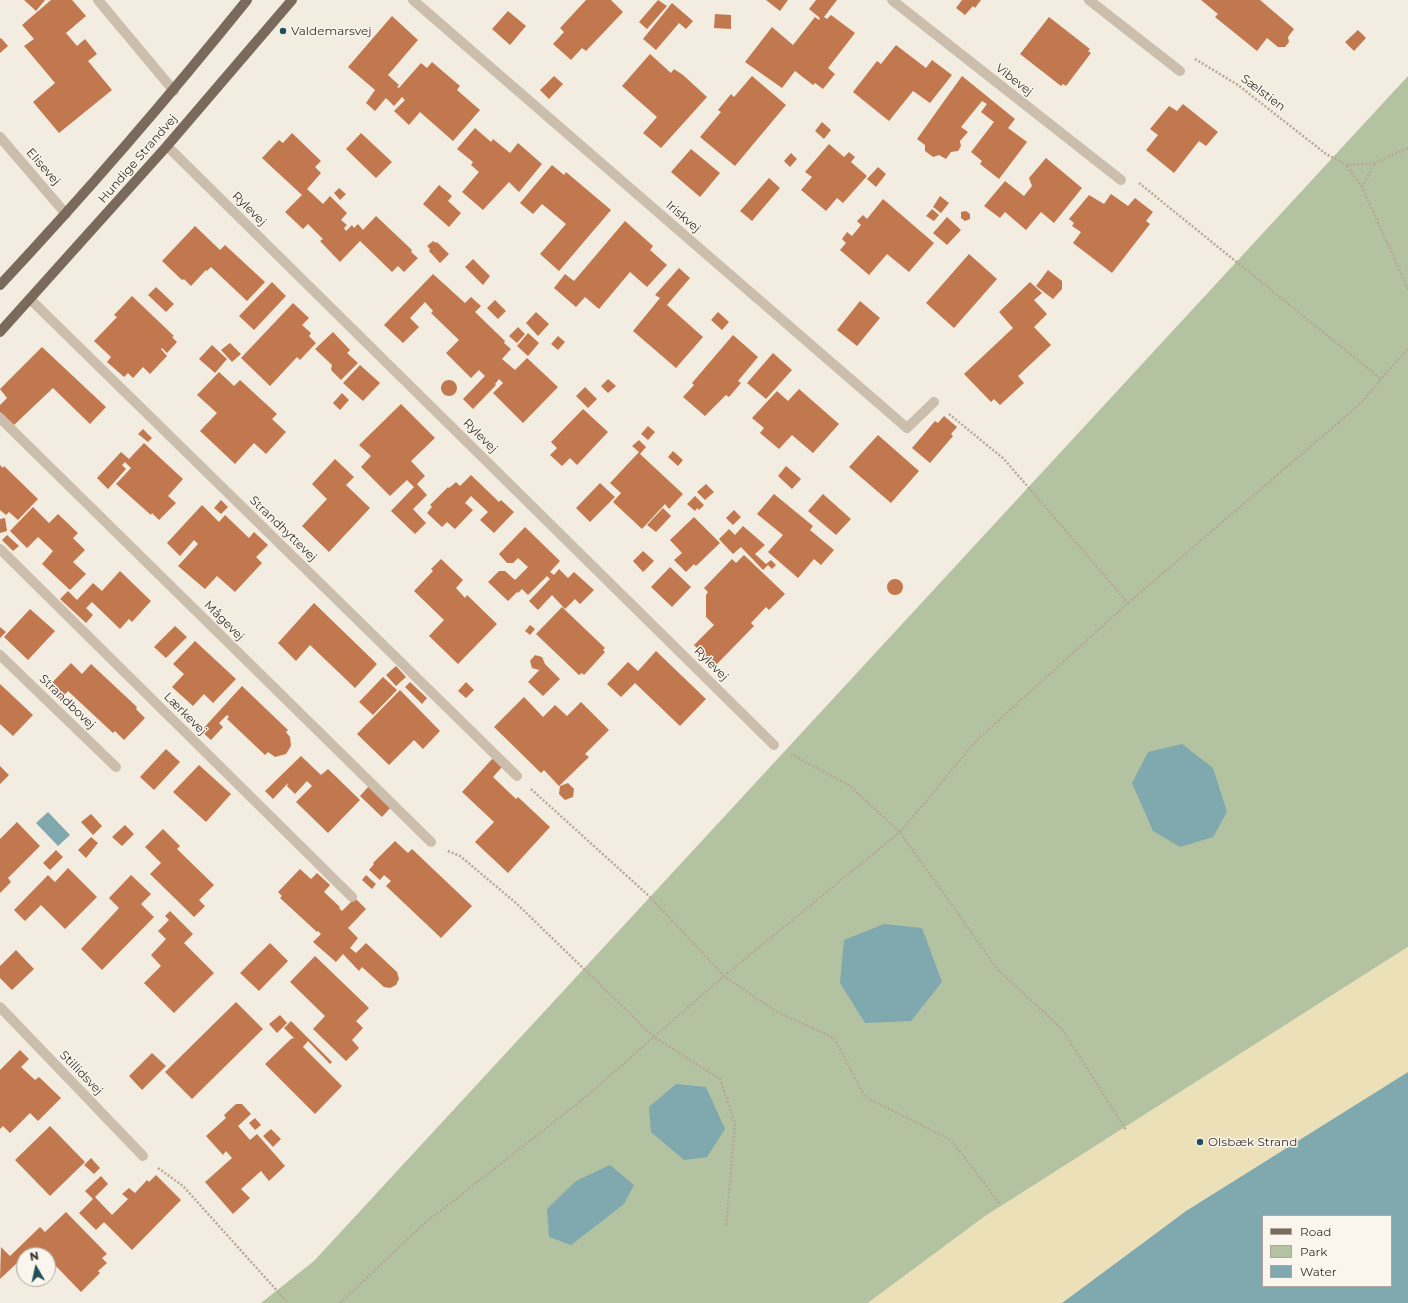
<!DOCTYPE html>
<html>
<head>
<meta charset="utf-8">
<style>
  body { margin:0 }
  #map { position:relative; width:1408px; height:1303px; overflow:hidden; background:#f3ece0; font-family:Montserrat,sans-serif }
  canvas { display:block }
  .legend { position:absolute; left:1262px; top:1215px; width:130px; height:72px; box-sizing:border-box; background:#faf5ed; border:1px solid #ada79f; margin:0; padding:5px 7px; list-style:none; font-size:12px; color:#39312b }
  .legend li { display:flex; align-items:center; gap:8px; height:20px }
  .legend b { width:20px; border:1px solid #ada79f }
  .north { position:absolute; left:16px; top:1247px; width:40px; height:40px; box-sizing:border-box; background:#faf5ed; border:1px solid #ada79f; border-radius:50%; rotate:351deg; font-size:11px; font-weight:700; line-height:16px; text-align:center; color:#39312b }
  .north::after { content:''; display:block; margin:auto; width:14px; height:18px; background:#21505a; clip-path:polygon(50% 0,100% 100%,50% 72%,0 100%) }
</style>
</head>
<body>
<div id="map">
<canvas width="1408" height="1303"></canvas>
<ul class="legend">
<li><b style="height:5px;background:#7a6a5c"></b>Road</li>
<li><b style="height:11px;background:#b3c2a0"></b>Park</li>
<li><b style="height:11px;background:#80a8af"></b>Water</li>
</ul>
<div class="north">N</div>
</div>
<script>
const c = document.querySelector('canvas').getContext('2d');
c.lineJoin = 'round';
function fillPath(path, color) { c.fillStyle = color; c.fill(path, 'evenodd'); }
function trace(path, color, width, dash) { c.strokeStyle = color; c.lineWidth = width; c.lineCap = dash ? 'butt' : 'round'; c.setLineDash(dash || []); c.stroke(path); }
function drawText(font, color, halo, rows, align = 'center') {
  c.font = font + ' Montserrat,sans-serif'; c.lineWidth = 3; c.setLineDash([]); c.textBaseline = 'middle'; c.strokeStyle = halo; c.fillStyle = color; for (const [text, x, y, turn = 0] of rows) {
    c.save(); c.translate(x, y); c.rotate((+turn || 0) * Math.PI / 180); c.textAlign = isNaN(turn) ? turn : align; if (halo) c.strokeText(text, 0, 0); c.fillText(text, 0, 0); c.restore();
  }
}
fillPath(new Path2D(`
  M 1408,76 L 1408,947 L 984,1217 L 868,1303 L 261,1303 L 314,1261 Z`), '#b3c2a0');
fillPath(new Path2D(`
  M 1408,947 L 1408,1072 L 1186,1211 L 1062,1303 L 868,1303 L 984,1217 Z`), '#ece0b9');
fillPath(new Path2D(`
  M 1182,744 L 1213,768 L 1227,812 L 1213,837 L 1180,847 L 1153,831 L 1132,783 L 1148,752 Z
  M 48,812 L 70,835 L 58,846 L 36,823 Z
  M 884,924 L 922,928 L 942,982 L 911,1021 L 865,1023 L 840,983 L 844,940 Z
  M 1408,1072 L 1408,1303 L 1062,1303 L 1186,1211 ZM 1263,1216 L 1391,1216 L 1391,1286 L 1263,1286 Z
  M 676,1084 L 706,1087 L 725,1129 L 707,1157 L 684,1160 L 651,1132 L 649,1107 Z
  M 610,1165 L 634,1185 L 624,1204 L 571,1245 L 549,1237 L 547,1209 L 576,1181 Z`), '#80a8af');
fillPath(new Path2D(`
  M 24,0 L 45,0 L 36,11 Z
  M 51,0 L 72,0 L 86,16 L 66,33 L 77,46 L 85,39 L 97,54 L 88,61 L 112,90 L 59,133 L 33,102 L 55,83 L 24,46 L 34,39 L 22,25 Z
  M 586,0 L 611,0 L 623,12 L 586,51 L 582,48 L 571,60 L 553,44 L 564,32 L 560,28 Z
  M 658,0 L 667,6 L 647,29 L 639,22 Z
  M 766,0 L 788,0 L 780,11 Z
  M 816,0 L 837,0 L 824,17 L 827,19 L 831,15 L 855,33 L 828,68 L 835,74 L 823,89 L 815,83 L 813,85 L 795,71 L 782,88 L 745,62 L 772,27 L 793,45 L 815,17 L 819,20 L 820,18 L 809,9 Z
  M 962,0 L 981,0 L 975,8 L 973,6 L 965,15 L 956,8 Z
  M 1201,0 L 1260,0 L 1294,29 L 1288,37 L 1289,42 L 1285,47 L 1278,47 L 1267,38 L 1257,51 L 1215,17 L 1218,14 Z
  M 672,3 L 693,21 L 686,29 L 679,23 L 656,50 L 643,39 Z
  M 508,11 L 526,26 L 510,45 L 492,29 Z
  M 715,14 L 731,15 L 731,29 L 714,28 Z
  M 392,16 L 418,40 L 388,75 L 399,85 L 397,87 L 399,88 L 421,63 L 427,68 L 432,62 L 460,86 L 457,90 L 480,110 L 453,141 L 420,112 L 409,125 L 394,111 L 405,100 L 402,97 L 394,106 L 386,98 L 375,111 L 366,103 L 375,90 L 348,67 Z
  M 1049,17 L 1090,49 L 1088,51 L 1091,53 L 1066,86 L 1063,84 L 1061,86 L 1020,54 Z
  M 1358,30 L 1366,38 L 1354,51 L 1345,42 Z
  M 1,38 L 8,46 L 0,53 L 0,39 Z
  M 896,45 L 926,68 L 932,60 L 952,75 L 930,103 L 913,91 L 889,121 L 853,92 L 877,61 L 881,64 Z
  M 650,54 L 671,73 L 674,69 L 683,75 L 707,97 L 661,148 L 643,133 L 657,117 L 622,86 Z
  M 554,76 L 563,84 L 549,99 L 540,90 Z
  M 752,76 L 786,105 L 735,166 L 700,137 L 721,112 L 718,110 L 731,94 L 734,97 Z
  M 962,76 L 1015,119 L 1008,128 L 1027,142 L 999,179 L 980,164 L 982,161 L 971,152 L 994,122 L 981,112 L 987,104 L 982,101 L 961,127 L 968,132 L 960,141 L 961,146 L 958,151 L 951,152 L 946,159 L 939,155 L 933,157 L 925,151 L 925,145 L 917,139 Z
  M 1183,104 L 1218,132 L 1206,146 L 1199,141 L 1174,173 L 1146,150 L 1158,135 L 1150,129 L 1169,106 L 1177,111 Z
  M 822,122 L 831,130 L 824,139 L 815,131 Z
  M 475,128 L 491,142 L 493,139 L 510,153 L 518,143 L 542,164 L 519,192 L 509,182 L 483,210 L 462,192 L 479,172 L 471,165 L 473,162 L 457,149 Z
  M 292,133 L 321,161 L 315,167 L 321,173 L 307,189 L 323,204 L 330,196 L 347,213 L 341,220 L 347,225 L 344,228 L 346,231 L 352,225 L 354,228 L 358,224 L 363,230 L 376,216 L 412,250 L 411,252 L 418,258 L 404,272 L 398,266 L 392,272 L 360,241 L 340,262 L 320,241 L 323,239 L 308,224 L 303,229 L 285,212 L 302,195 L 262,158 L 279,140 L 283,143 Z
  M 361,133 L 392,162 L 376,178 L 346,149 Z
  M 829,144 L 844,157 L 849,152 L 855,157 L 851,162 L 867,176 L 843,203 L 837,198 L 826,211 L 801,190 L 812,177 L 805,172 Z
  M 691,149 L 720,173 L 700,197 L 671,172 Z
  M 791,153 L 797,159 L 790,167 L 784,161 Z
  M 1046,158 L 1082,188 L 1054,223 L 1041,212 L 1026,230 L 1005,212 L 1000,218 L 984,206 L 1005,181 L 1024,196 L 1032,186 L 1029,178 Z
  M 552,165 L 564,175 L 566,172 L 611,210 L 559,271 L 540,254 L 566,224 L 542,204 L 533,214 L 520,203 Z
  M 878,167 L 886,174 L 876,187 L 867,179 Z
  M 769,178 L 780,188 L 752,221 L 740,211 Z
  M 439,185 L 452,196 L 448,201 L 461,213 L 449,227 L 423,204 Z
  M 339,188 L 346,194 L 340,200 L 334,193 Z
  M 1111,194 L 1128,206 L 1135,198 L 1153,212 L 1146,221 L 1150,224 L 1112,273 L 1073,243 L 1081,232 L 1072,226 L 1074,223 L 1069,219 L 1089,195 L 1104,204 Z
  M 940,196 L 949,203 L 941,213 L 933,207 Z
  M 883,199 L 934,243 L 909,272 L 887,254 L 869,275 L 840,250 L 846,243 L 842,239 L 847,232 L 852,236 L 861,225 L 857,221 L 863,215 L 867,219 Z
  M 932,209 L 939,215 L 934,221 L 926,216 Z
  M 966,211 L 970,214 L 970,219 L 965,221 L 961,218 L 961,212 Z
  M 947,217 L 961,230 L 947,245 L 933,233 Z
  M 625,221 L 653,246 L 650,250 L 667,265 L 647,287 L 630,272 L 599,309 L 585,297 L 576,307 L 554,288 L 565,274 L 574,281 Z
  M 195,226 L 220,250 L 225,245 L 265,282 L 247,301 L 211,267 L 207,271 L 206,270 L 191,286 L 184,279 L 182,280 L 162,261 Z
  M 433,241 L 436,243 L 437,242 L 449,254 L 440,263 L 429,251 L 430,249 L 427,246 Z
  M 969,254 L 997,279 L 954,328 L 926,303 Z
  M 473,259 L 490,276 L 483,285 L 465,267 Z
  M 679,268 L 690,278 L 667,305 L 703,337 L 676,368 L 633,331 L 660,298 L 655,295 Z
  M 1048,270 L 1062,281 L 1062,289 L 1053,299 L 1036,286 Z
  M 433,274 L 465,303 L 471,297 L 481,306 L 475,312 L 505,341 L 504,343 L 511,349 L 502,359 L 515,370 L 527,358 L 558,387 L 523,423 L 493,393 L 503,383 L 499,379 L 495,384 L 496,385 L 473,409 L 463,399 L 485,376 L 479,370 L 471,378 L 446,353 L 459,340 L 431,313 L 433,311 L 425,302 L 410,318 L 419,327 L 403,343 L 384,325 Z
  M 272,282 L 286,296 L 254,330 L 239,316 Z
  M 1030,282 L 1042,293 L 1034,300 L 1047,314 L 1034,327 L 1051,345 L 1018,376 L 1024,383 L 1000,405 L 994,399 L 991,402 L 964,374 L 1013,328 L 999,312 Z
  M 156,287 L 174,304 L 166,312 L 148,295 Z
  M 132,296 L 174,336 L 172,337 L 177,342 L 167,353 L 162,348 L 161,349 L 167,356 L 150,374 L 143,367 L 133,378 L 128,373 L 124,377 L 107,362 L 111,357 L 94,341 L 117,317 L 114,315 Z
  M 495,300 L 506,311 L 498,319 L 487,308 Z
  M 860,301 L 880,318 L 857,346 L 837,330 Z
  M 293,303 L 309,318 L 302,325 L 311,333 L 309,336 L 316,343 L 300,360 L 297,357 L 270,386 L 241,358 Z
  M 536,312 L 549,324 L 538,336 L 526,323 Z
  M 718,312 L 729,322 L 722,330 L 711,320 Z
  M 518,327 L 525,334 L 517,343 L 509,336 Z
  M 333,332 L 350,350 L 347,353 L 358,363 L 341,380 L 331,370 L 332,365 L 315,349 Z
  M 528,333 L 539,343 L 528,356 L 517,346 Z
  M 733,335 L 758,357 L 738,381 L 741,383 L 729,397 L 726,395 L 705,416 L 683,397 L 694,385 L 692,383 Z
  M 558,336 L 565,342 L 558,350 L 551,344 Z
  M 230,343 L 241,354 L 232,362 L 221,350 Z
  M 212,345 L 227,359 L 215,373 L 199,359 Z
  M 42,347 L 106,407 L 90,424 L 53,388 L 14,425 L 0,412 L 0,405 L 7,398 L 0,389 Z
  M 773,353 L 792,370 L 766,399 L 747,383 Z
  M 360,365 L 380,383 L 363,401 L 343,383 Z
  M 219,372 L 234,386 L 240,380 L 277,414 L 272,419 L 286,432 L 266,454 L 254,443 L 235,464 L 200,431 L 217,413 L 197,395 Z
  M 608,379 L 616,386 L 608,393 L 601,386 Z
  M441 388a8 8 0 1 1 16 0a8 8 0 1 1-16 0Z
  M 585,387 L 597,399 L 588,408 L 576,396 Z
  M 799,389 L 839,424 L 813,453 L 792,435 L 779,449 L 760,433 L 764,428 L 752,418 L 777,391 L 788,401 Z
  M 342,393 L 349,400 L 340,410 L 333,403 Z
  M 401,404 L 435,438 L 411,461 L 425,476 L 417,484 L 427,495 L 413,509 L 426,523 L 415,534 L 391,511 L 414,487 L 407,480 L 390,496 L 361,467 L 371,456 L 359,445 Z
  M 583,409 L 608,432 L 577,465 L 570,458 L 562,466 L 550,455 L 557,448 L 551,442 Z
  M 944,416 L 957,427 L 951,434 L 953,436 L 930,463 L 912,448 L 935,421 L 938,423 Z
  M 648,426 L 655,432 L 648,440 L 641,434 Z
  M 143,429 L 152,438 L 148,442 L 138,434 Z
  M 878,435 L 919,471 L 891,503 L 849,467 Z
  M 639,440 L 646,447 L 640,454 L 683,494 L 669,509 L 665,504 L 642,529 L 613,502 L 621,493 L 610,483 L 639,452 L 632,446 Z
  M 144,443 L 183,479 L 168,496 L 176,503 L 159,520 L 152,513 L 151,515 L 116,484 L 131,468 L 125,462 L 122,465 L 126,469 L 108,489 L 97,478 L 121,452 L 129,459 Z
  M 673,451 L 683,460 L 678,466 L 668,457 Z
  M 335,459 L 354,477 L 346,485 L 370,508 L 329,552 L 302,526 L 327,499 L 312,484 Z
  M 0,465 L 3,468 L 4,466 L 38,499 L 18,520 L 9,512 L 6,515 L 0,510 Z
  M 786,466 L 801,479 L 792,489 L 778,476 Z
  M 471,475 L 499,502 L 501,500 L 514,512 L 494,533 L 480,520 L 488,512 L 471,496 L 465,503 L 473,510 L 455,529 L 447,522 L 442,527 L 427,513 L 432,507 L 430,505 L 448,487 L 449,488 L 456,482 L 460,486 Z
  M 600,483 L 615,497 L 590,522 L 576,508 Z
  M 706,484 L 714,492 L 705,500 L 697,492 Z
  M 774,494 L 813,526 L 810,530 L 834,550 L 821,565 L 814,559 L 798,578 L 768,552 L 783,535 L 757,514 Z
  M 823,494 L 851,519 L 836,535 L 808,511 Z
  M 695,496 L 704,505 L 699,510 L 697,508 L 695,511 L 687,504 Z
  M 221,500 L 228,507 L 221,514 L 214,508 Z
  M 202,505 L 219,522 L 225,515 L 249,538 L 254,532 L 268,545 L 256,557 L 262,563 L 235,592 L 217,576 L 205,589 L 178,566 L 198,544 L 194,540 L 180,556 L 167,543 Z
  M 33,507 L 49,523 L 58,514 L 78,533 L 73,538 L 85,550 L 73,562 L 86,574 L 70,590 L 42,564 L 53,551 L 38,537 L 27,548 L 10,531 Z
  M 663,508 L 671,516 L 656,532 L 647,525 Z
  M 734,510 L 741,517 L 733,525 L 726,518 Z
  M 694,517 L 720,543 L 696,566 L 694,564 L 686,572 L 674,560 L 682,553 L 670,540 Z
  M 5,518 L 7,531 L 0,533 L 0,519 Z
  M 743,526 L 765,545 L 755,554 L 766,564 L 771,560 L 776,565 L 772,569 L 768,565 L 763,570 L 741,547 L 733,554 L 719,539 L 729,529 L 735,535 Z
  M 525,527 L 560,561 L 550,572 L 554,575 L 559,569 L 568,578 L 574,572 L 594,590 L 580,604 L 575,599 L 565,609 L 552,595 L 538,610 L 529,601 L 550,579 L 547,576 L 528,595 L 522,589 L 518,593 L 517,592 L 508,601 L 488,582 L 499,571 L 505,571 L 515,580 L 528,567 L 518,558 L 513,563 L 507,563 L 499,554 Z
  M 7,535 L 19,546 L 13,551 L 2,540 Z
  M 643,551 L 654,561 L 643,572 L 633,561 Z
  M 744,555 L 785,594 L 769,610 L 766,607 L 751,623 L 754,626 L 715,666 L 694,645 L 714,625 L 706,617 L 706,595 L 708,592 L 704,588 L 732,559 L 736,563 Z
  M 441,559 L 463,580 L 456,588 L 465,598 L 467,595 L 497,624 L 458,664 L 429,636 L 444,620 L 414,591 L 433,571 L 431,569 Z
  M 670,567 L 691,587 L 672,607 L 651,587 Z
  M 120,571 L 151,601 L 132,622 L 129,619 L 120,629 L 92,602 L 86,608 L 93,615 L 86,623 L 60,599 L 68,591 L 77,600 L 93,583 L 102,591 Z
  M887 587a8 8 0 1 1 16 0a8 8 0 1 1-16 0Z
  M 314,603 L 377,664 L 355,688 L 310,645 L 296,661 L 278,643 Z
  M 562,607 L 605,648 L 603,650 L 605,652 L 584,675 L 582,673 L 579,675 L 536,634 Z
  M 30,609 L 55,631 L 28,660 L 4,637 Z
  M 530,625 L 535,629 L 530,635 L 525,631 Z
  M 175,626 L 187,637 L 166,658 L 154,647 Z
  M 0,627 L 6,632 L 0,638 Z
  M 195,641 L 236,679 L 213,703 L 204,694 L 193,706 L 172,687 L 184,674 L 173,664 Z
  M 656,651 L 706,699 L 680,726 L 635,683 L 621,697 L 607,684 L 628,662 L 638,671 Z
  M 535,655 L 542,657 L 545,664 L 539,670 L 532,668 L 530,661 Z
  M 71,663 L 82,674 L 91,664 L 137,707 L 136,709 L 145,718 L 124,740 L 115,731 L 113,733 L 68,691 L 60,700 L 47,688 Z
  M 545,664 L 560,679 L 543,696 L 528,682 Z
  M 396,666 L 406,677 L 396,686 L 386,675 Z
  M 383,677 L 397,690 L 373,715 L 359,702 Z
  M 410,682 L 427,698 L 422,704 L 405,687 Z
  M 466,682 L 474,690 L 466,698 L 458,691 Z
  M 0,684 L 33,715 L 13,736 L 0,724 Z
  M 242,686 L 288,730 L 286,732 L 290,737 L 291,746 L 286,754 L 275,757 L 268,752 L 265,755 L 227,719 L 229,717 L 227,715 L 219,723 L 223,727 L 211,740 L 201,731 Z
  M 400,690 L 440,731 L 423,749 L 414,740 L 389,765 L 357,734 Z
  M 524,697 L 543,717 L 555,705 L 567,716 L 581,702 L 609,730 L 585,754 L 589,757 L 559,786 L 544,770 L 541,773 L 494,727 Z
  M 166,749 L 180,762 L 154,790 L 140,777 Z
  M 301,756 L 321,775 L 328,769 L 360,800 L 328,833 L 296,802 L 312,786 L 307,781 L 295,794 L 287,786 L 288,783 L 273,799 L 265,791 Z
  M 493,758 L 502,767 L 493,777 L 516,799 L 518,797 L 550,827 L 508,873 L 475,842 L 494,822 L 462,792 Z
  M 199,765 L 231,794 L 206,822 L 173,792 Z
  M 0,766 L 9,775 L 0,784 Z
  M 568,783 L 574,789 L 573,797 L 565,800 L 559,794 L 560,786 Z
  M 369,786 L 391,807 L 382,817 L 360,796 Z
  M 91,814 L 102,826 L 93,835 L 81,822 Z
  M 17,822 L 40,846 L 8,878 L 11,882 L 0,893 L 0,839 Z
  M 125,825 L 134,834 L 122,846 L 112,837 Z
  M 163,829 L 180,846 L 177,849 L 214,885 L 199,900 L 205,906 L 194,917 L 150,874 L 161,863 L 145,847 Z
  M 91,837 L 98,843 L 86,858 L 78,850 Z
  M 395,841 L 408,853 L 412,849 L 472,906 L 441,938 L 386,886 L 391,881 L 384,875 L 380,880 L 369,870 L 374,864 L 373,863 Z
  M 56,850 L 63,857 L 50,870 L 43,863 Z
  M 68,868 L 97,897 L 65,929 L 41,905 L 25,921 L 14,910 L 48,875 L 55,882 Z
  M 300,869 L 311,879 L 317,873 L 330,885 L 324,892 L 340,907 L 339,908 L 342,911 L 355,898 L 366,909 L 348,928 L 358,938 L 350,948 L 356,953 L 366,943 L 397,972 L 399,979 L 396,985 L 390,988 L 384,987 L 362,967 L 359,971 L 343,954 L 336,962 L 313,942 L 321,934 L 318,931 L 317,932 L 280,898 L 282,896 L 278,892 Z
  M 131,875 L 151,894 L 141,904 L 154,917 L 102,970 L 81,949 L 119,908 L 109,898 Z
  M 366,875 L 376,884 L 372,889 L 362,880 Z
  M 170,911 L 193,934 L 184,943 L 214,973 L 174,1013 L 144,983 L 161,966 L 151,955 L 166,939 L 158,931 L 169,920 L 165,916 Z
  M 270,943 L 288,961 L 259,991 L 240,973 Z
  M 16,950 L 34,969 L 12,990 L 0,978 L 0,966 Z
  M 315,956 L 369,1008 L 356,1021 L 363,1028 L 352,1040 L 359,1048 L 346,1061 L 313,1029 L 325,1016 L 290,982 Z
  M 236,1002 L 263,1029 L 192,1099 L 165,1072 Z
  M 280,1015 L 287,1023 L 277,1033 L 269,1024 Z
  M 291,1021 L 332,1062 L 330,1064 L 308,1041 L 303,1047 L 342,1086 L 315,1114 L 265,1064 L 291,1039 L 294,1038 L 284,1028 Z
  M 20,1050 L 29,1059 L 21,1067 L 35,1080 L 39,1077 L 61,1098 L 38,1121 L 30,1113 L 10,1133 L 3,1126 L 0,1129 L 0,1070 Z
  M 152,1053 L 166,1066 L 142,1090 L 129,1076 Z
  M 236,1104 L 242,1104 L 251,1114 L 238,1126 L 250,1140 L 257,1134 L 285,1166 L 269,1181 L 261,1171 L 241,1189 L 250,1198 L 233,1214 L 205,1182 L 232,1158 L 226,1151 L 223,1155 L 206,1136 L 226,1118 L 224,1115 Z
  M 255,1118 L 261,1125 L 255,1130 L 249,1123 Z
  M 50,1126 L 85,1162 L 50,1196 L 15,1160 Z
  M 271,1129 L 281,1139 L 273,1147 L 263,1136 Z
  M 91,1158 L 100,1168 L 94,1174 L 84,1165 Z
  M 156,1175 L 181,1200 L 132,1250 L 104,1222 L 96,1230 L 79,1213 L 93,1199 L 85,1191 L 101,1176 L 108,1184 L 95,1197 L 112,1215 L 128,1199 L 122,1194 L 129,1188 L 135,1193 L 147,1180 L 149,1182 Z
  M 66,1212 L 107,1254 L 102,1258 L 107,1263 L 98,1271 L 100,1273 L 81,1292 L 52,1262 L 54,1260 L 48,1254 L 34,1255 L 31,1252 L 29,1255 L 24,1255 L 24,1259 L 18,1265 L 17,1263 L 0,1279 L 1,1247 L 10,1256 L 40,1227 L 45,1232 Z`), '#c2784e');
trace(new Path2D(`
  M 1195,59 L 1238,85 L 1326,154 L 1347,165 L 1375,163 L 1408,148
  M 1347,166 L 1362,187 L 1408,289
  M 1139,183 L 1381,379
  M 1362,187 L 1375,163
  M 949,414 L 1004,459 L 1128,603
  M 791,754 L 850,786 L 900,832 L 998,970 L 1062,1029 L 1126,1130
  M 531,789 L 649,896 L 724,976 L 777,1012 L 834,1038 L 865,1097 L 951,1140 L 1000,1204
  M 448,851 L 460,856 L 516,903 L 654,1037 L 720,1079 L 735,1124 L 726,1227
  M 158,1168 L 183,1186 L 288,1303
  M 340,1303 L 425,1223 L 582,1100 L 724,976 L 900,832 L 977,740 L 1128,603 L 1360,404 L 1408,348`), '#b7a896', 2.5, [2, 2]);
trace(new Path2D(`
  M 98,0 L 174,91
  M 413,0 L 907,428 L 934,402
  M 892,0 L 1121,180
  M 1089,0 L 1180,71
  M 0,137 L 66,214
  M 167,146 L 774,745
  M 31,300 L 517,776
  M 0,418 L 431,842
  M 0,549 L 352,897
  M 0,655 L 116,767
  M 0,1007 L 143,1156`), '#cbbeac', 10);
trace(new Path2D(`
  M 0,285 C 86,193 168,98 247,0
  M 0,332 L 167,146 L 292,0`), '#7a6a5c', 10);
for (const [x, y, r, color] of [
  [283,31,4,"#21505a"],
  [1200,1142,4,"#21505a"]
]) { const dot = new Path2D(); dot.arc(x, y, r, 0, 2 * Math.PI); c.fillStyle = color; c.fill(dot); trace(dot, '#faf5ed', 1.5); }
drawText('12px', '#39312b', '#faf5ed', [
  ["Valdemarsvej",291,31],
  ["Olsbæk Strand",1208,1142]
], 'left');
drawText('12px', '#39312b', '#faf5ed', [
  ["Vibevej",1014,80,38],
  ["Sælstien",1263,93,37],
  ["Hundige Strandvej",138,159,-49],
  ["Elisevej",43,167,49],
  ["Rylevej",249,209,45],
  ["Iriskvej",683,217,41],
  ["Rylevej",480,436,45],
  ["Strandhyttevej",283,529,44],
  ["Mågevej",224,621,45],
  ["Rylevej",711,664,45],
  ["Strandbovej",67,702,44],
  ["Lærkevej",185,714,45],
  ["Stillidsvej",81,1073,46]
]);
</script>
</body>
</html>
